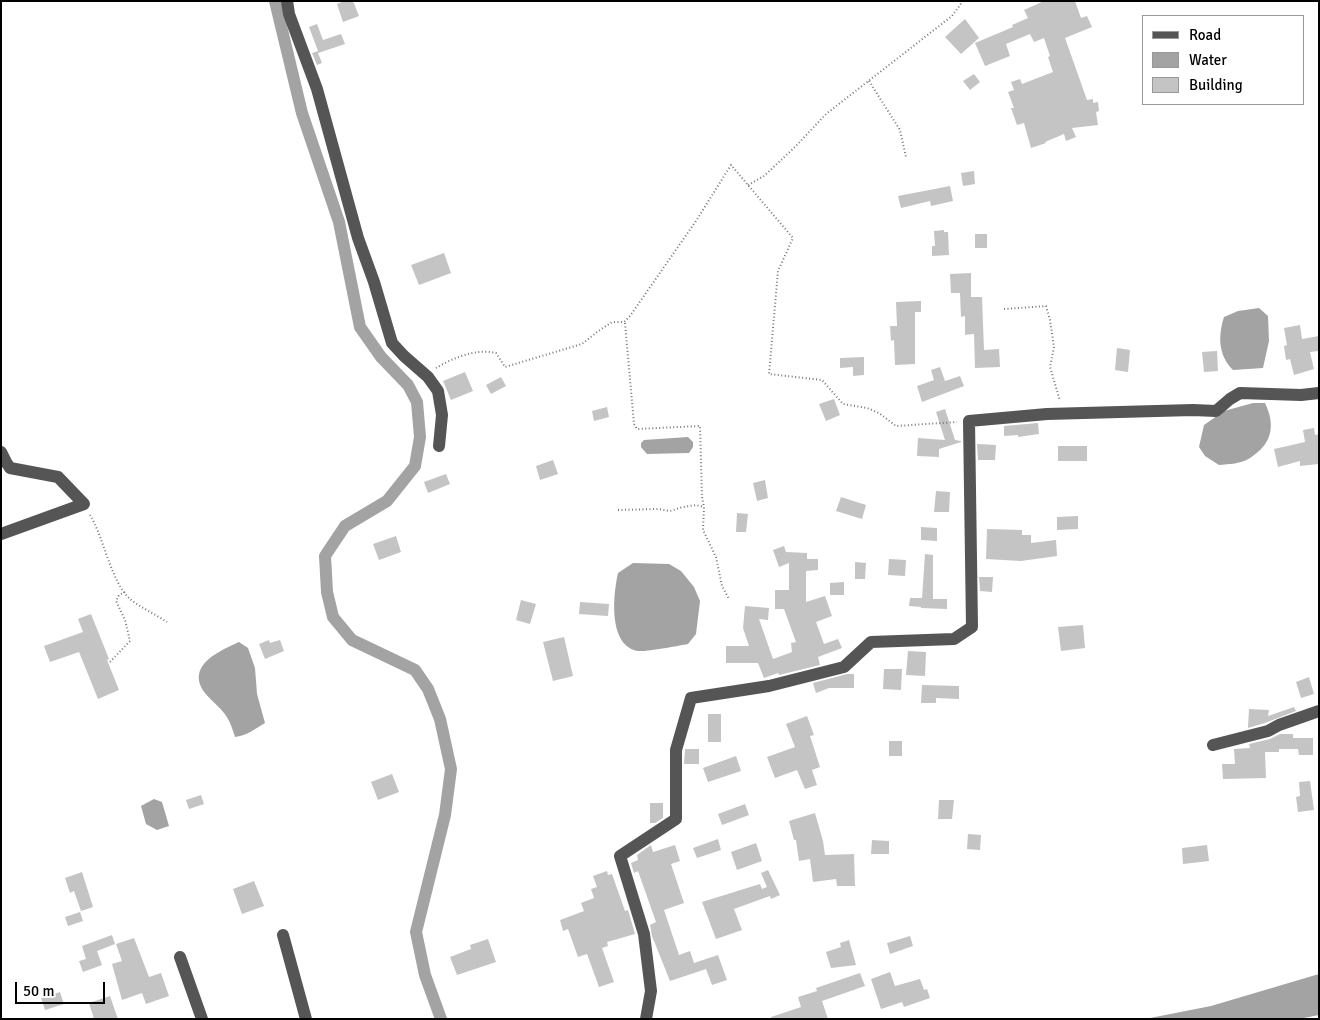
<!DOCTYPE html>
<html>
<head>
<meta charset="utf-8">
<style>
  body { margin:0 }
  #map { position:relative; width:1320px; height:1020px; overflow:hidden; background:#fff; font-family:Signika,sans-serif }
  canvas { display:block }
  .frame { position:absolute; inset:0; border:2px solid #000; pointer-events:none }
  .legend { position:absolute; left:1142px; top:15px; width:162px; height:90px; box-sizing:border-box; background:#fff; border:1px solid #999; margin:0; padding:6px 9px; list-style:none; font-size:15px; color:#000 }
  .legend li { display:flex; align-items:center; gap:10px; height:25px }
  .legend b { width:25px; border:1px solid #999 }
  .scale { position:absolute; left:15px; top:982px; width:90px; height:22px; box-sizing:border-box; border:2px solid #000; border-top:0; padding-left:6px; font-size:15px; line-height:18px; white-space:nowrap; color:#000; -webkit-text-stroke:4px #fff; paint-order:stroke }
</style>
</head>
<body>
<div id="map">
<canvas width="1320" height="1020"></canvas>
<div class="frame"></div>
<ul class="legend">
<li><b style="height:6px;background:#555"></b>Road</li>
<li><b style="height:14px;background:#a3a3a3"></b>Water</li>
<li><b style="height:14px;background:#c4c4c4"></b>Building</li>
</ul>
<div class="scale">50 m</div>
</div>
<script>
const c = document.querySelector('canvas').getContext('2d');
c.lineJoin = 'round';
function fillPath(path, color) { c.fillStyle = color; c.fill(path, 'evenodd'); }
function trace(path, color, width, dash) { c.strokeStyle = color; c.lineWidth = width; c.lineCap = dash ? 'butt' : 'round'; c.setLineDash(dash || []); c.stroke(path); }
fillPath(new Path2D(`
  M 1259,308 L 1268,316 L 1269,341 L 1263,368 L 1233,370 C 1218,355 1218,336 1224,317 L 1238,311 Z
  M 1253,403 L 1265,403 C 1276,426 1272,444 1250,458 C 1241,464 1229,464 1219,465 L 1205,456 L 1199,447 L 1204,425 L 1224,411 Z
  M 688,437 L 693,442 L 693,447 L 689,453 L 647,454 L 641,447 L 641,443 L 644,440 Z
  M 633,563 L 669,564 L 681,571 L 694,587 L 700,601 L 696,634 L 688,644 C 677,646 646,652 638,651 C 608,646 613,595 618,573 Z
  M 239,642 L 248,648 L 255,668 L 257,694 L 265,723 C 255,729 246,736 235,737 C 233,731 231,724 228,719 C 222,708 212,702 205,693 C 185,666 219,651 239,642 Z
  M 154,799 L 162,802 L 169,826 L 157,830 L 146,824 L 141,806 Z
  M 1319,974 L 1319,1015 L 1299,1019 L 1145,1019 L 1211,1006 Z`), '#a3a3a3');
trace(new Path2D(`
  M 275,1 L 302,113 L 339,222 L 360,327 L 381,357 L 408,385 L 417,402 L 420,437 L 415,466 L 387,501 L 345,526 L 325,556 L 327,592 L 333,617 L 352,640 L 415,670 L 428,689 L 440,719 L 451,769 L 445,815 L 416,932 L 425,975 L 441,1019`), '#a3a3a3', 12);
fillPath(new Path2D(`
  M 344,1 L 353,1 L 359,16 L 343,22 L 337,4 Z
  M 1044,1 L 1075,1 L 1081,18 L 1087,16 L 1092,27 L 1065,38 L 1087,100 L 1093,99 L 1093,103 L 1098,102 L 1099,111 L 1096,112 L 1098,125 L 1072,128 L 1076,137 L 1066,141 L 1064,134 L 1045,142 L 1046,143 L 1031,148 L 1024,123 L 1017,125 L 1011,108 L 1014,108 L 1008,92 L 1014,90 L 1011,82 L 1020,79 L 1022,84 L 1053,72 L 1048,57 L 1050,56 L 1044,38 L 1034,42 L 1030,34 L 1006,44 L 1010,56 L 985,66 L 975,43 L 1013,27 L 1012,25 L 1028,18 L 1024,10 Z
  M 965,19 L 979,38 L 961,54 L 945,37 Z
  M 317,24 L 323,40 L 341,34 L 345,44 L 318,53 L 322,63 L 317,65 L 312,53 L 318,51 L 309,27 Z
  M 974,74 L 980,82 L 970,90 L 963,81 Z
  M 974,171 L 975,184 L 963,186 L 961,173 Z
  M 950,186 L 953,201 L 931,206 L 930,201 L 901,208 L 898,196 Z
  M 944,230 L 944,232 L 948,232 L 949,255 L 932,256 L 932,246 L 935,246 L 934,231 Z
  M 975,234 L 987,234 L 987,248 L 975,248 Z
  M 444,253 L 451,273 L 419,285 L 411,265 Z
  M 971,273 L 971,297 L 982,297 L 984,350 L 999,349 L 1000,367 L 975,368 L 974,334 L 965,335 L 965,316 L 961,317 L 960,293 L 951,293 L 950,274 Z
  M 921,301 L 921,312 L 915,312 L 915,364 L 895,365 L 894,340 L 891,341 L 890,326 L 897,326 L 896,302 Z
  M 1300,325 L 1302,339 L 1319,336 L 1319,351 L 1310,352 L 1314,369 L 1294,375 L 1290,359 L 1286,360 L 1284,346 L 1287,345 L 1284,328 Z
  M 1117,348 L 1130,350 L 1128,372 L 1115,370 Z
  M 1217,351 L 1218,371 L 1204,372 L 1202,352 Z
  M 864,357 L 864,375 L 853,376 L 853,367 L 840,368 L 840,358 Z
  M 940,367 L 945,381 L 960,376 L 964,386 L 922,402 L 917,386 L 934,380 L 931,370 Z
  M 465,372 L 473,391 L 451,400 L 443,381 Z
  M 501,377 L 506,386 L 491,394 L 486,385 Z
  M 834,399 L 840,415 L 826,421 L 819,404 Z
  M 607,407 L 609,417 L 594,421 L 592,411 Z
  M 945,409 L 955,440 L 961,441 L 961,442 L 939,449 L 939,457 L 917,456 L 918,438 L 945,440 L 936,412 Z
  M 1038,423 L 1039,434 L 1018,437 L 1018,435 L 1004,436 L 1004,426 Z
  M 1314,428 L 1315,435 L 1319,434 L 1319,464 L 1300,466 L 1300,461 L 1278,467 L 1274,449 L 1305,442 L 1303,430 Z
  M 977,444 L 996,445 L 995,460 L 978,460 Z
  M 1058,446 L 1087,446 L 1087,461 L 1058,461 Z
  M 553,460 L 558,474 L 540,480 L 536,466 Z
  M 446,474 L 450,484 L 428,493 L 424,482 Z
  M 765,480 L 768,498 L 757,501 L 753,483 Z
  M 936,491 L 950,492 L 949,512 L 934,512 Z
  M 841,497 L 866,505 L 862,519 L 836,511 Z
  M 737,513 L 748,514 L 746,532 L 736,532 Z
  M 1078,516 L 1078,529 L 1057,530 L 1057,517 Z
  M 921,527 L 937,528 L 937,541 L 921,540 Z
  M 987,529 L 1022,530 L 1022,535 L 1031,535 L 1031,543 L 1056,540 L 1057,556 L 1021,561 L 986,559 Z
  M 396,536 L 401,552 L 379,560 L 373,544 Z
  M 784,546 L 786,552 L 807,553 L 807,559 L 818,559 L 818,570 L 806,571 L 806,602 L 825,596 L 832,616 L 816,622 L 824,644 L 838,639 L 842,648 L 818,657 L 820,665 L 779,675 L 778,673 L 764,678 L 758,663 L 726,663 L 726,646 L 749,646 L 743,628 L 745,606 L 769,608 L 768,620 L 759,619 L 773,659 L 792,652 L 791,643 L 796,642 L 784,609 L 775,609 L 775,590 L 789,590 L 789,563 L 779,567 L 773,550 Z
  M 925,554 L 933,555 L 933,599 L 947,599 L 947,609 L 921,608 L 921,607 L 909,606 L 910,598 L 922,598 Z
  M 889,559 L 906,560 L 905,576 L 888,575 Z
  M 855,562 L 866,563 L 865,579 L 855,579 Z
  M 979,577 L 993,577 L 992,592 L 980,591 Z
  M 844,582 L 844,595 L 830,595 L 830,583 Z
  M 521,600 L 536,604 L 530,624 L 516,620 Z
  M 580,602 L 609,604 L 608,616 L 579,614 Z
  M 91,614 L 109,659 L 107,660 L 119,690 L 98,699 L 79,652 L 50,662 L 44,646 L 83,632 L 78,619 Z
  M 1083,625 L 1085,648 L 1061,651 L 1058,627 Z
  M 564,637 L 573,676 L 553,681 L 543,642 Z
  M 269,640 L 270,643 L 280,640 L 284,651 L 265,659 L 259,644 Z
  M 908,651 L 926,652 L 925,676 L 906,675 Z
  M 884,669 L 902,669 L 901,690 L 883,689 Z
  M 847,674 L 854,674 L 854,688 L 829,688 L 816,693 L 813,683 Z
  M 1309,677 L 1314,694 L 1301,698 L 1296,682 Z
  M 922,685 L 959,686 L 959,699 L 936,698 L 936,703 L 921,703 Z
  M 1294,707 L 1296,711 L 1265,723 L 1248,728 L 1249,709 L 1269,710 L 1268,716 Z
  M 708,714 L 721,714 L 721,742 L 708,742 Z
  M 807,716 L 814,735 L 810,736 L 820,767 L 812,770 L 817,785 L 805,789 L 797,770 L 775,778 L 767,757 L 795,747 L 786,724 Z
  M 1280,734 L 1293,734 L 1293,738 L 1313,738 L 1313,755 L 1299,755 L 1298,749 L 1279,749 L 1279,752 L 1265,752 L 1266,778 L 1223,779 L 1222,764 L 1235,764 L 1234,749 L 1250,748 L 1249,744 L 1270,739 Z
  M 889,741 L 902,741 L 902,756 L 889,756 Z
  M 685,749 L 699,749 L 699,764 L 684,764 Z
  M 736,756 L 741,771 L 708,782 L 703,768 Z
  M 392,774 L 399,792 L 378,800 L 371,782 Z
  M 1310,781 L 1314,810 L 1298,812 L 1296,797 L 1300,796 L 1299,782 Z
  M 201,795 L 204,804 L 189,809 L 186,800 Z
  M 939,800 L 954,800 L 952,819 L 938,819 Z
  M 650,803 L 663,803 L 663,818 L 655,823 L 650,823 Z
  M 745,804 L 749,815 L 722,825 L 718,814 Z
  M 815,813 L 823,841 L 825,855 L 854,854 L 855,886 L 837,886 L 836,879 L 813,882 L 810,859 L 799,861 L 796,840 L 794,840 L 789,821 Z
  M 968,834 L 981,835 L 980,850 L 967,849 Z
  M 718,839 L 721,850 L 697,858 L 693,848 Z
  M 872,840 L 889,841 L 889,854 L 871,854 Z
  M 756,843 L 762,861 L 737,870 L 731,852 Z
  M 651,845 L 653,852 L 675,845 L 680,861 L 671,864 L 684,903 L 664,910 L 679,955 L 690,951 L 694,963 L 718,955 L 727,980 L 712,985 L 706,969 L 670,981 L 652,936 L 650,925 L 656,922 L 638,871 L 634,873 L 631,863 L 638,860 L 637,855 Z
  M 1207,845 L 1209,861 L 1183,864 L 1182,848 Z
  M 768,870 L 780,895 L 771,899 L 770,896 L 734,909 L 742,930 L 716,939 L 702,902 L 760,884 L 762,889 L 767,887 L 761,873 Z
  M 607,871 L 608,875 L 612,874 L 625,911 L 628,910 L 635,934 L 607,942 L 608,946 L 602,948 L 614,982 L 599,987 L 587,954 L 578,957 L 568,929 L 563,931 L 560,920 L 584,911 L 581,903 L 594,898 L 591,889 L 597,887 L 593,876 Z
  M 82,872 L 93,907 L 81,911 L 74,891 L 70,893 L 65,878 Z
  M 254,881 L 264,906 L 242,914 L 233,889 Z
  M 80,912 L 83,921 L 68,926 L 65,917 Z
  M 112,935 L 115,944 L 97,951 L 102,965 L 83,972 L 79,961 L 86,959 L 82,946 Z
  M 910,936 L 913,946 L 890,954 L 887,943 Z
  M 134,938 L 149,977 L 161,973 L 169,996 L 146,1004 L 142,993 L 122,1000 L 112,964 L 122,961 L 116,944 Z
  M 488,939 L 496,962 L 457,975 L 450,957 L 471,949 L 470,945 Z
  M 849,940 L 856,965 L 831,968 L 826,952 L 841,947 L 840,943 Z
  M 890,972 L 895,986 L 920,979 L 924,990 L 927,989 L 930,998 L 904,1007 L 902,1002 L 881,1009 L 871,979 Z
  M 860,973 L 865,986 L 822,1001 L 828,1019 L 771,1019 L 771,1017 L 801,1007 L 798,997 L 817,991 L 816,988 Z
  M 60,992 L 64,1004 L 45,1010 L 41,998 Z
  M 110,996 L 118,1019 L 94,1019 L 89,1003 Z`), '#c4c4c4');
trace(new Path2D(`
  M 869,81 L 900,130 L 906,157
  M 748,185 L 764,176 L 795,147 L 826,114 L 952,16 L 963,1
  M 1004,309 L 1046,306 L 1050,320 L 1054,347 L 1050,367 L 1060,401
  M 625,323 L 634,424 L 637,429 L 700,426 L 702,497 L 704,507 L 703,530 L 716,557 L 722,586 L 729,599
  M 436,368 C 453,358 476,348 496,353 L 505,367 L 582,344 L 597,332 L 612,322 L 624,322 L 630,316 L 696,221 L 731,165 L 793,238 L 778,271 L 769,374 L 822,380 L 843,404 L 867,408 L 879,413 L 896,426 L 957,422
  M 618,510 L 658,509 L 670,511 L 683,507 L 696,505 L 704,507
  M 90,515 C 104,538 111,582 130,599 C 141,608 155,614 167,622
  M 110,662 L 130,641 L 125,620 L 116,601 L 119,595 L 125,592`), '#777', 2, [1, 2.5]);
trace(new Path2D(`
  M 287,1 L 289,14 L 317,89 L 358,238 L 374,282 L 392,343 L 404,356 L 428,377 L 438,391 L 442,415 L 439,446
  M 1,452 L 6,462 L 10,468 L 58,477 L 84,504 L 1,534
  M 1213,745 L 1268,731 L 1279,725 L 1319,711
  M 283,935 L 306,1019
  M 180,957 L 202,1019
  M 646,1019 L 651,991 L 644,934 L 620,856 L 676,819 L 676,750 L 691,698 L 769,686 L 844,667 L 871,642 L 954,639 L 972,627 L 969,421 L 1047,414 L 1193,410 L 1216,411 L 1230,399 L 1240,393 L 1301,395 L 1319,393`), '#555', 12);
</script>
</body>
</html>
